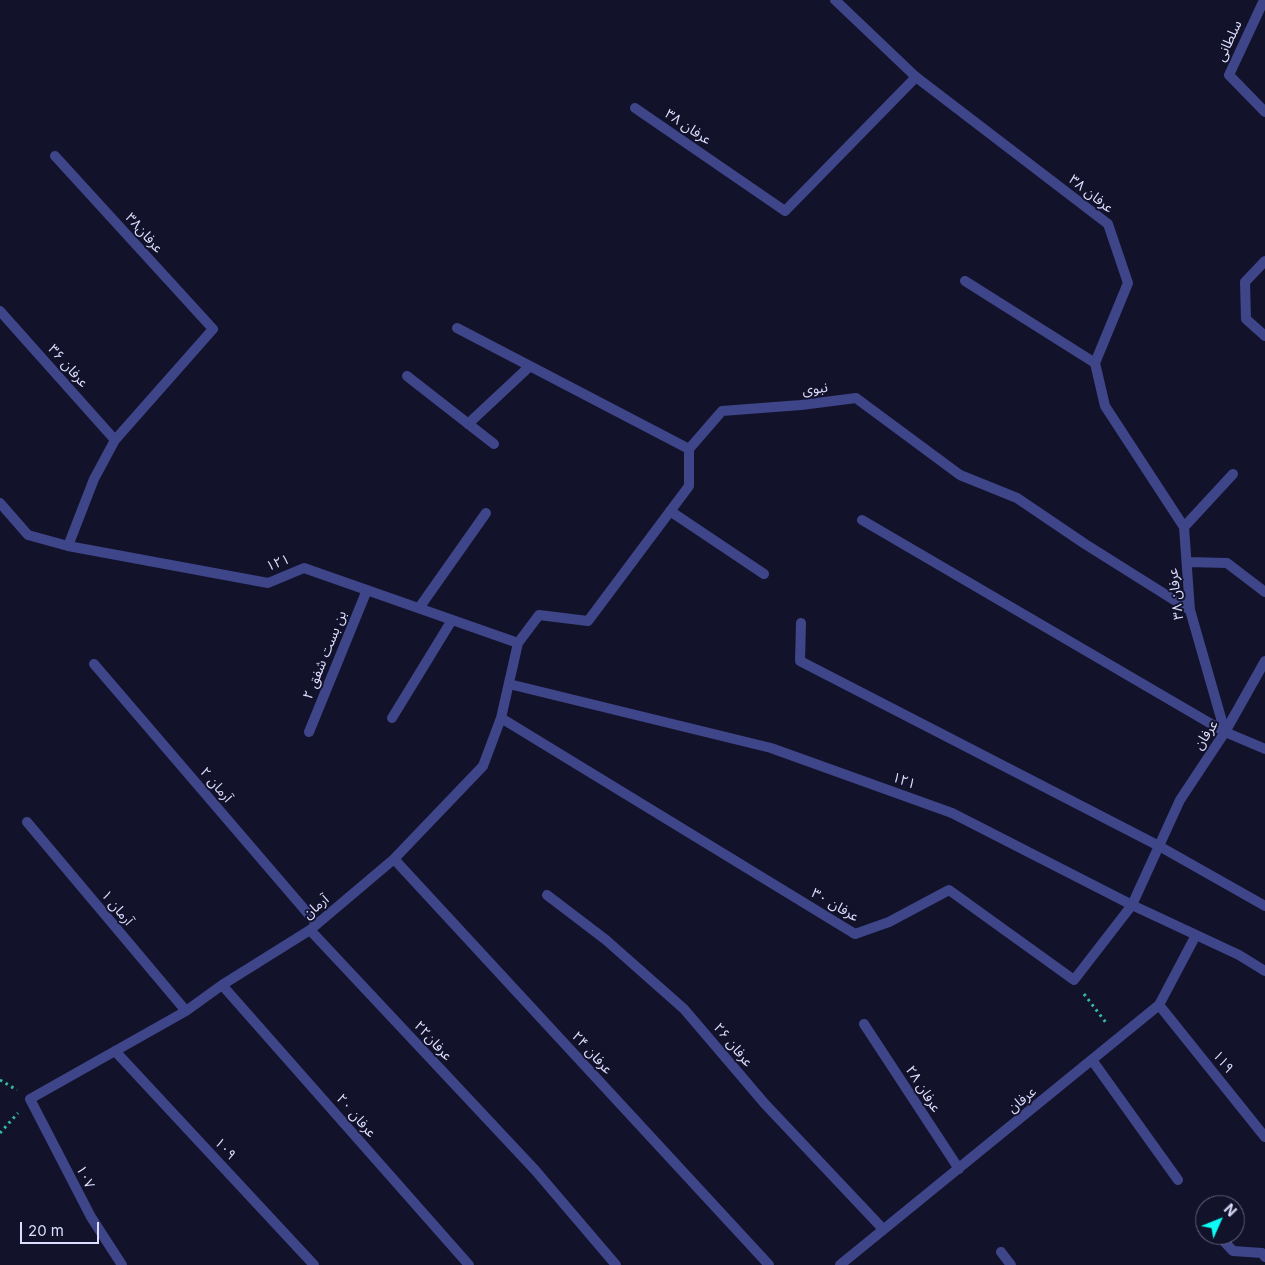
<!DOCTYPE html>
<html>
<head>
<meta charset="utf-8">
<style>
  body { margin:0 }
  #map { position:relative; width:1265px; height:1265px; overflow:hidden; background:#13122b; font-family:Inter,sans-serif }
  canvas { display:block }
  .north { position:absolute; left:1195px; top:1195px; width:50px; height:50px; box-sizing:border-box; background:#13122b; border:1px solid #64647f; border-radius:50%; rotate:46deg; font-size:14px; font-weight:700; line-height:20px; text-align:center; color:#dddefe }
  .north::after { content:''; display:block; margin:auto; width:18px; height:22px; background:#0cfbf2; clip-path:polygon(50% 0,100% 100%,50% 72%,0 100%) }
  .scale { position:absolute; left:20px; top:1222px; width:79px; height:22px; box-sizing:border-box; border:2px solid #dddefe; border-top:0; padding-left:6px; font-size:15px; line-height:18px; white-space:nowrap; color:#dddefe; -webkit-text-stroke:4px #13122b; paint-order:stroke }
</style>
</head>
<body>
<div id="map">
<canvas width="1265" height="1265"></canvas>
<div class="north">N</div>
<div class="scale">20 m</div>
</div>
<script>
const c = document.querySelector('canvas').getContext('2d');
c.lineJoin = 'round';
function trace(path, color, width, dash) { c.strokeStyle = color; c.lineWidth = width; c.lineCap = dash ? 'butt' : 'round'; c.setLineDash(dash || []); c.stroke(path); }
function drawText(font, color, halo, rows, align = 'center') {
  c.font = font + ' Inter,"Noto Sans Arabic",sans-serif'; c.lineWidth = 4; c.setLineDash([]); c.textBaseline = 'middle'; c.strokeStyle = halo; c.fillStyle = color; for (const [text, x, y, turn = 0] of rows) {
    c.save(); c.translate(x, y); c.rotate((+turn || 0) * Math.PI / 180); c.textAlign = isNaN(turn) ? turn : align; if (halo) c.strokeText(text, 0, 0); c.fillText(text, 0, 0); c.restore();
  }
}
trace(new Path2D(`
  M 1084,994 L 1107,1024
  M 0,1080 L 17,1090
  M 0,1133 L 18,1113`), '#33bca1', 3, [2.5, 4]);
trace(new Path2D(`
  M 835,0 L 916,77`), '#3e4589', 10);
trace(new Path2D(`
  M 1264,0 L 1229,75 L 1265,112
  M 635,108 L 785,211 L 916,77 L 1108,224 L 1128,283 L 1095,363 L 1105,406 L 1184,527 L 1190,610 L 1225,732
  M 55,156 L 213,329 L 115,440 L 94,479 L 68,546
  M 1265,261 L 1245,282 L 1246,319 L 1265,336
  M 965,281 L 1095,363
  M 0,311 L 115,440
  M 457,328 L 689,449
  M 407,376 L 494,444
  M 468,424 L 530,366
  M 0,503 L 28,535 L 68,546 L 268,583 L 304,568 L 518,643
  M 670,511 L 764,574
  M 862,520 L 1225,732 L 1265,749
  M 1184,527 L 1233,474
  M 1187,562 L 1227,563 L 1265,592
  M 419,608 L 486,513
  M 801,623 L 800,661 L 1159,846 L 1265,906
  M 94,664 L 317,924
  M 509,684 L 771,748 L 952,813 L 1132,905 L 1239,955 L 1265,971
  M 392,718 L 452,620
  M 501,718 L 855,934 L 889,922 L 949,890 L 1074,980 L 1132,905
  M 309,732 L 367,590
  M 27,822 L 186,1011
  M 394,859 L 769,1265
  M 547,895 L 606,940 L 684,1009 L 765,1104 L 883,1229
  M 310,930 L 535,1170 L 616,1265
  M 222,985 L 469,1265
  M 1159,1005 L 1265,1137
  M 864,1024 L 959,1169
  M 115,1051 L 314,1265
  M 1092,1060 L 1178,1180
  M 1218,1235 L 1233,1251 L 1262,1253 L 1265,1257
  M 1001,1252 L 1011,1265
  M 122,1265 L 91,1217 L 30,1099 L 186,1011 L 222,985 L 310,930 L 394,859 L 483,766 L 501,718 L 518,643 L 539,615 L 588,621 L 689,486 L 689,449 L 722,411 L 801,405 L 856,398 L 960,475 L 1017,498 L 1085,544 L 1190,610
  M 840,1265 L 1159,1005 L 1196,935`), '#3e4589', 10);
trace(new Path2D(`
  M 1132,905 L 1180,800 L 1225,732 L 1265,661`), '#3e4589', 10);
drawText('14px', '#dddefe', '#13122b', [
  ["سلطانی",1229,41,-65],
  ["عرفان ۳۸",688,127,34],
  ["عرفان ۳۸",1091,194,38],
  ["عرفان۳۸",144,233,48],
  ["عرفان ۳۶",68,366,48],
  ["نبوی",815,389,-7],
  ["۱۲۱",278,563,-21],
  ["عرفان ۳۸",1176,594,-97],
  ["بن بست شفق ۲",325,655,-68],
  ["عرفان",1206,735,-57],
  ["۱۲۱",904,781,20],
  ["آرمان ۲",216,785,49],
  ["عرفان ۳۰",835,905,30],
  ["آرمان",316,907,-40],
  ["آرمان ۱",117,908,50],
  ["عرفان۲۲",433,1041,47],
  ["عرفان ۲۶",733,1045,50],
  ["عرفان ۲۴",592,1053,47],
  ["۱۱۹",1223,1062,51],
  ["عرفان ۲۸",923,1089,57],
  ["عرفان",1022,1100,-39],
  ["عرفان ۲۰",356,1116,49],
  ["۱۰۹",225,1149,47],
  ["۱۰۷",85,1177,63]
]);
</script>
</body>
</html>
